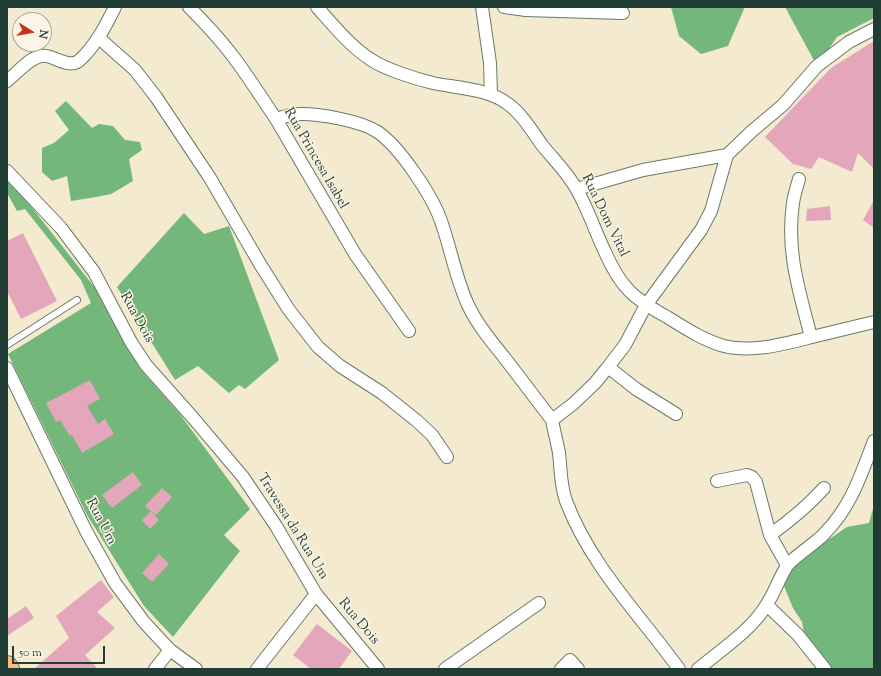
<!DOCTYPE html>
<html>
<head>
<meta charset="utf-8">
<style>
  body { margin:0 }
  #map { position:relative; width:881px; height:676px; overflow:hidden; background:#f3eacf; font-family:"Sorts Mill Goudy",serif }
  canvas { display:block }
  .frame { position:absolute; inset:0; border:8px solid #1f3d34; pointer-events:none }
  .north { position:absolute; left:12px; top:12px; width:40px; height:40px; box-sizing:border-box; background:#fcf5e5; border:1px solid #a4ab9e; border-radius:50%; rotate:101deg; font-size:11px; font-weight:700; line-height:16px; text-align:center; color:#1f3d34 }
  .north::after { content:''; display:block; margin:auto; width:14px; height:18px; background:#c8321e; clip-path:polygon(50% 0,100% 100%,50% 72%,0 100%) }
  .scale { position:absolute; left:12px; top:646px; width:93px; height:18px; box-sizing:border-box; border:2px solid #1f3d34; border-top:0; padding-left:5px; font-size:12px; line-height:14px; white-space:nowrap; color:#1f3d34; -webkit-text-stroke:3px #fcf5e5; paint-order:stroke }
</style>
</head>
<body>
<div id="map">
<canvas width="881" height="676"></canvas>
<div class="frame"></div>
<div class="north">N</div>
<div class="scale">50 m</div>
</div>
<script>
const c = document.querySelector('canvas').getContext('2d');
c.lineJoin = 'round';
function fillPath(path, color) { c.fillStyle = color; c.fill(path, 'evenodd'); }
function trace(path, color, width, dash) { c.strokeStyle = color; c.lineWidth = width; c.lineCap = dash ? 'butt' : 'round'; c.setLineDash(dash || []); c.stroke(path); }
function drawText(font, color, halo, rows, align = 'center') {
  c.font = font + ' "Sorts Mill Goudy",serif'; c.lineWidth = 3; c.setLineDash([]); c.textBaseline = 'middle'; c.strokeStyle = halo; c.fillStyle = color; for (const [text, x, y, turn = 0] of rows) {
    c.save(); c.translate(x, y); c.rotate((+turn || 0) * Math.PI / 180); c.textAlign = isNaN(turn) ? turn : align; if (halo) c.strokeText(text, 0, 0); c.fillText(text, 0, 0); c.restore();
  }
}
fillPath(new Path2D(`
  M 671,7 L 743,7 L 744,9 L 728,46 L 701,54 L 679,36 Z
  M 785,7 L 874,7 L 874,18 L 837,37 L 817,66 Z
  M 66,101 L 92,128 L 99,124 L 113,126 L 125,140 L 140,142 L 142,150 L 129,159 L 133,181 L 111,194 L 96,197 L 71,201 L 67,176 L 52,181 L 42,172 L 42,148 L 54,143 L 69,130 L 55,111 Z
  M 7,178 L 30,205 L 99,293 L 140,369 L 179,413 L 250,509 L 224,535 L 240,551 L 173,637 L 144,606 L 87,515 L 8,354 L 91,303 L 81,280 L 25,209 L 17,211 L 7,193 Z
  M 184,213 L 204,234 L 229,226 L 279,360 L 245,389 L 239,385 L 229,393 L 198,366 L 175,380 L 117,287 Z
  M 874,505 L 874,669 L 832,669 L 804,633 L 802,622 L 793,608 L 784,586 L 793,567 L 828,540 L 847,527 L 869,523 Z`), '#73b77b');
fillPath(new Path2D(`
  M 874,41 L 874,169 L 858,153 L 852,172 L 819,157 L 811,169 L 793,164 L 765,137 L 831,68 Z
  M 874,200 L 874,228 L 863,220 Z
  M 830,206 L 831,220 L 806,221 L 807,209 Z
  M 23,233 L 57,301 L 21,319 L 7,291 L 7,241 Z
  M 90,380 L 100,399 L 87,406 L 98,424 L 105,419 L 114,434 L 82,453 L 72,435 L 70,436 L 60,420 L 56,422 L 46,403 Z
  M 133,472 L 142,485 L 112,508 L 102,495 Z
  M 162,488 L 172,497 L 156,515 L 145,506 Z
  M 151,511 L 159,520 L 150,529 L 142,520 Z
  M 159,554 L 169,564 L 152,582 L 142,573 Z
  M 101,580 L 114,597 L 97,612 L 115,628 L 85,655 L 98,669 L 34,669 L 69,638 L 56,616 Z
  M 26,606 L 34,618 L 7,636 L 7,619 Z
  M 317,624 L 352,651 L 339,669 L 311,669 L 293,655 Z`), '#e4a6ba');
const service = new Path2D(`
  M 7,345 L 77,300`);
const minor = new Path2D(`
  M 189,7 C 204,22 219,38 232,55 C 248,76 261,97 276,119 L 355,254 L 409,331
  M 317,7 C 333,25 349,45 370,59 C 384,69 416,79 433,83 C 457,88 489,89 508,104 C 522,114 532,131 542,145 C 554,160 568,173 577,190 C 588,209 595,231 605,252 C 621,288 633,298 667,317 C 685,328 703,340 724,346 C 752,353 784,344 812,337 C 832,332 853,327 874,322
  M 482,7 L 490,63 L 491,95
  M 504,7 L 526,10 L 623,13
  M 99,38 L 135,70 L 156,97 L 210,178 L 260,264 L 289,310 L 318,347 L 340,366 L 382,393 L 417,421 L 432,435 L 447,457
  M 7,81 C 17,73 29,58 41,56 C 53,54 66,68 77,62 C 79,61 82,58 84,56 C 98,41 106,25 115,7
  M 276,119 C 285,116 293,114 302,114 C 321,114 360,121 376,131 C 399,145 434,198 442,224 C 451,250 456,279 468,305 C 477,324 491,341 504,357 C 520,378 536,399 552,420
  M 7,171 L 61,228 L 94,272 L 131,342 L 146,365 L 194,419 L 243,477 L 276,526 L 316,594 L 257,669
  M 799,179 C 797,187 794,195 793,203 C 786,252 799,290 811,337
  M 577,189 L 643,170 L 727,155
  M 608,367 L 636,389 L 676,414
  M 7,368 L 86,531 L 115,583 L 144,622 L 170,650 L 196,669
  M 717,481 L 747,475 L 752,477 L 756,482 L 770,535 L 787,565
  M 770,535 C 791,520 807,507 824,488
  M 316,594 L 378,669
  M 767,605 L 798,635 L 825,669
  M 155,669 L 170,650
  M 445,669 L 539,603
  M 561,669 L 570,660 L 578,669
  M 679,669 C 640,615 590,565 566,501 C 560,484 561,469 559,453 C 557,442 554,431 552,420 L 573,404 L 595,383 L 608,367 L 625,345 L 646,305 L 701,230 L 711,211 L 727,155 L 752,131 L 783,105 L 817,66 L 849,42 L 874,29
  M 698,669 C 721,650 752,630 767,604 C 775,592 779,578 787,566 C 793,557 815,544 824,534 C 851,507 860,477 874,441`);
const trunk = new Path2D(`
  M 7,666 L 9,669`);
trace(service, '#697a6a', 8);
trace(minor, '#697a6a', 14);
trace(trunk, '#697a6a', 22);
trace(service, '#fff', 6);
trace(minor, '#fff', 12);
trace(trunk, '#ffbb71', 20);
drawText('14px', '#1f3d34', '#fcf5e5', [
  ["Rua Princesa Isabel",315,159,60],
  ["Rua Dom Vital",604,216,64],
  ["Rua Dois",136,318,61],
  ["Rua Um",100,522,62],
  ["Travessa da Rua Um",292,527,58],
  ["Rua Dois",358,622,50]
]);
</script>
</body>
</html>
